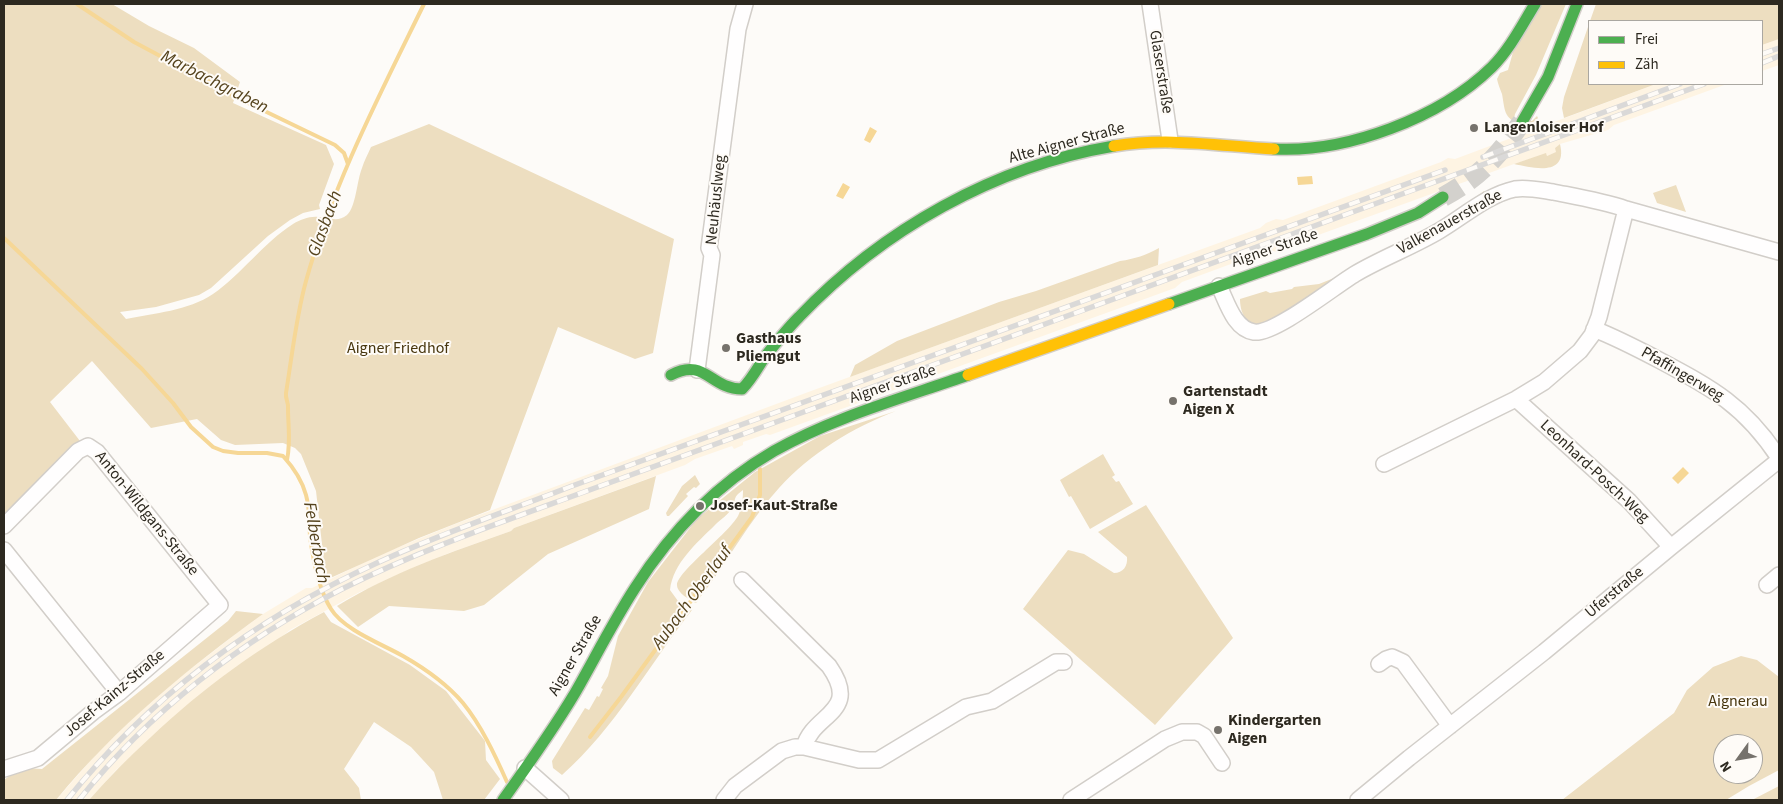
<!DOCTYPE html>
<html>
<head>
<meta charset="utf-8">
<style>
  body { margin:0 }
  #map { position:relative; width:1783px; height:804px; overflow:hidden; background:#fdfbf8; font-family:"Source Sans 3",sans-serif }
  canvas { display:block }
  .frame { position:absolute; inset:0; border:5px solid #2d2920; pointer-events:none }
  .legend { position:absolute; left:1588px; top:20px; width:175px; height:65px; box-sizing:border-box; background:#fefbf7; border:1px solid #aaa7a1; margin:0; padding:6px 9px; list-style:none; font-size:15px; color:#2d2920 }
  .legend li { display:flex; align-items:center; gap:10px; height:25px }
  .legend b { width:25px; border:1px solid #aaa7a1 }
  .north { position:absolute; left:1713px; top:734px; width:50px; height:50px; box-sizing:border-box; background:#fefbf7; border:1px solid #aaa7a1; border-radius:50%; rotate:238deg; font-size:14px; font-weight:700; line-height:20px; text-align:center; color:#2d2920 }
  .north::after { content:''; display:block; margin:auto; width:18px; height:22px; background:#76726c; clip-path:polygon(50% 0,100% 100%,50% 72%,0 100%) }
</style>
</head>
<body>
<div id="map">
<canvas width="1783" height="804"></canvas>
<div class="frame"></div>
<ul class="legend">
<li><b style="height:6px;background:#4caf50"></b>Frei</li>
<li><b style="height:6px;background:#ffc107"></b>Zäh</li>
</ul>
<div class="north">N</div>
</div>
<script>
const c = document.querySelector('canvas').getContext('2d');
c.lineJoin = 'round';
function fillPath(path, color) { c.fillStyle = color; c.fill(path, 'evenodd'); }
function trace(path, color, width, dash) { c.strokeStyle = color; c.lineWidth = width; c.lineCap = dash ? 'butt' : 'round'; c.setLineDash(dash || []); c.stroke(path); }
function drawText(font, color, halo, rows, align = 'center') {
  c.font = font + ' "Source Sans 3",sans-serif'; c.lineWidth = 4; c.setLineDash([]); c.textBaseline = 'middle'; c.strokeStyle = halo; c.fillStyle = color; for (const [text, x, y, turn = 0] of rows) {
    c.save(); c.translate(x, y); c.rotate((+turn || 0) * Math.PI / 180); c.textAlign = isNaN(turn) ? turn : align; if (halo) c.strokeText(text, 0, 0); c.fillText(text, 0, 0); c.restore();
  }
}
fillPath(new Path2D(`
  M 1779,39 L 1779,65 L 1762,71 L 1762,45 Z
  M 1656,84 L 1727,84 L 1614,125 L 1608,130 L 1560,144 L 1555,148 L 1557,152 L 1547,156 L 1546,154 L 1514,164 L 1299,242 L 1293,246 L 1277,252 L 1269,250 L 1182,282 L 1175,288 L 770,435 L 766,434 L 743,442 L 743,445 L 734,449 L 732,446 L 695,459 L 685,465 L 514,528 L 511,531 L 449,553 L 399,574 L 358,593 L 290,630 L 117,769 L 89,800 L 56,800 L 98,752 L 136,715 L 162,691 L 241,630 L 263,614 L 306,588 L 312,588 L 379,555 L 455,524 L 811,391 L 1260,228 L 1266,223 L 1276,219 L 1283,220 L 1441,162 L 1448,158 L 1455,159 Z`), '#fef4e3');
fillPath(new Path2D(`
  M 4,4 L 112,4 L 149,26 L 194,48 L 240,82 L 233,103 L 326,145 L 334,164 L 319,205 L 320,209 L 303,213 L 290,220 L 268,236 L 211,288 L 199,295 L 156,307 L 120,312 L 126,319 C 154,313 188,311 213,294 C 242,274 263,243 293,224 C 300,220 310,216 318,217 C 329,217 337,223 347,215 C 356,207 357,180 362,168 C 364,161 368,154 371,147 L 429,124 L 674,239 L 653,353 L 635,359 L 558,327 L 490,510 L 419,538 L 326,580 L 316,491 L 301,454 L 295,448 L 283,443 L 235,445 L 221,440 L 197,419 L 151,428 L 92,361 L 50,402 L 80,441 L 4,525 Z
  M 1542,4 L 1566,4 L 1536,75 L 1515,114 L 1514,119 L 1532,121 L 1537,116 L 1538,118 C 1533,123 1528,126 1521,124 C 1503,119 1505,109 1502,94 C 1500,89 1498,84 1497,79 L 1500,73 L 1508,70 L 1513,52 Z
  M 1596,4 L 1779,4 L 1779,39 L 1762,45 L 1762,21 L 1590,21 Z
  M 1589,24 L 1589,84 L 1656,84 L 1564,118 L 1562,108 L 1564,97 Z
  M 1560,144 C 1568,177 1533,168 1514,164 L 1546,153 L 1547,156 L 1556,152 L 1555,148 Z
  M 1676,185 L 1686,212 L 1657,203 L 1653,193 Z
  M 1484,191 L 1485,192 C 1473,201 1461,212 1448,219 C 1413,239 1376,254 1342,274 C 1323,286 1281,321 1261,324 C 1246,327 1240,312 1240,299 L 1266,291 L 1270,293 L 1292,289 L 1294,287 L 1319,284 L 1334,278 L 1368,258 L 1436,225 Z
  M 1159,248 L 1158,265 L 850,377 L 855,365 L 897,341 L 999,302 L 1036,291 L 1120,261 C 1135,259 1146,255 1159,248 Z
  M 896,411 C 852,428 811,453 779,488 C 748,522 727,563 699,599 L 696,603 C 690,600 677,593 677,585 C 677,572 728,534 738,516 C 742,508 743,499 743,490 C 732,498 737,498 732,508 C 729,514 720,520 715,525 C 697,543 673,563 670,590 L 678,601 L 692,610 C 649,665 615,728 562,775 L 553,768 L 552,761 L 585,708 L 589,710 L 597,696 L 599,697 L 603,689 L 601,688 L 608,676 L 618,636 L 648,582 L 697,519 L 755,472 L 820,436 Z
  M 1103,454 L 1115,475 L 1112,477 L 1116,482 L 1119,481 L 1133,504 L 1090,529 L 1071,496 L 1069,497 L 1060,480 Z
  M 695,475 L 700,484 L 696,488 L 694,487 L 686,494 L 688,496 L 669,516 L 667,516 L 666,513 L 682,486 Z
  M 656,476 L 649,509 L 548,554 L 484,605 L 464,611 L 389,606 L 358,627 L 337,606 C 391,573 451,552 511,531 L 514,528 Z
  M 1146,505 L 1233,638 L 1155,725 L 1023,609 L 1068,550 L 1084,554 L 1114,573 C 1123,573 1128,566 1127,557 L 1098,532 Z
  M 236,611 L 263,614 C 187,669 116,727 56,800 L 4,800 L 4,780 C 16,771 26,767 42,769 L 228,621 Z
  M 324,612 L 331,622 L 410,665 L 446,691 L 485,741 L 486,760 L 500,779 L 484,800 L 443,800 L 434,772 L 411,747 L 374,722 L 344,769 L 359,788 L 361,800 L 89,800 C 108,778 129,757 151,737 C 204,687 259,647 324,612 Z
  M 1741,656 L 1757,660 L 1779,677 L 1779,770 L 1749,786 L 1726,800 L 1562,800 L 1674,713 L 1687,690 L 1713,667 ZM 1723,744 L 1753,744 L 1753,774 L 1723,774 Z
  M 1779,786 L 1779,800 L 1752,800 Z`), '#eddec0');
fillPath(new Path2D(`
  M 870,127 L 877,131 L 870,143 L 864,140 Z
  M 1312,176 L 1313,184 L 1298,185 L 1297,177 Z
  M 843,183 L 850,187 L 843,199 L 836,196 Z
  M 1683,467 L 1689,473 L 1678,484 L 1672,478 Z`), '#f6d796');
trace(new Path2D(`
  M 77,4 L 134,42 L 250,104 L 335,145 L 344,153 L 348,164
  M 4,238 L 142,369 L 173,403 L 191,427 L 213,447 L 223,451 L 238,453 L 267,453 L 283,456 C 293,467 302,480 306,495 C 310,509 309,522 310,536 C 313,560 318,588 331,609 C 344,630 382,644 403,656 C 424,668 447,684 463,703 C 481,725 495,755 507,782
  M 287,460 C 291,442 288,426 288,408 C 289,403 285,399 286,393 C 292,356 296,317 306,281 C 333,184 380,94 424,4
  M 590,737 L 621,697 L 752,517 L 760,495 L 760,469`), '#f6d796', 4);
trace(new Path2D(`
  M 1443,197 C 1480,177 1498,156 1522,122`), '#d3d1cd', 20, [20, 10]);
const street = new Path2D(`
  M 1150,4 L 1170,140
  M 1219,286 C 1227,302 1234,329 1254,332 C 1274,335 1335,286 1355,274 C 1382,258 1412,247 1439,231 C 1463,217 1487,195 1515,189 C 1527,187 1540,190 1553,192 C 1578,197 1602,201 1626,209 L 1779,252
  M 1594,329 C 1617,338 1638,349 1659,360 C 1712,388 1745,406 1779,458
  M 697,370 L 712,255 L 709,248 L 738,29 L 745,4
  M 1516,399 L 1629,501 L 1671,547
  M 1384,464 L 1516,399 L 1544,382 L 1580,351 L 1592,335 L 1599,317 L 1626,209
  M 4,526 L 78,451 L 88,446 L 97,452 L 220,605 L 119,693 L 93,712 L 38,758 L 4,769
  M 4,550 L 119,693
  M 1767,585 L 1779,575
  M 1379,664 L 1386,659 L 1392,657 L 1403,662 L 1450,726
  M 804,747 L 859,760 L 878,760 L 966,707 L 992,701 L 1056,662 L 1064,662
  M 525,768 L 561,800
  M 724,800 L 735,786 L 782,751 L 795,747 L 804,747 C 813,713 862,713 829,666 L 742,580
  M 1071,800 L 1165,739 L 1182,732 L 1197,732 L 1204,736 L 1222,763
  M 1358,800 L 1409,758 L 1544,652 L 1671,547 L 1779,460`);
const fast = new Path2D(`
  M 1522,122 L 1548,77 L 1577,4
  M 1274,149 C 1346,153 1440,118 1492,67 C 1510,49 1522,25 1535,4
  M 1169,304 L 1367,234 L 1418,213 L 1443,197
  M 671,375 C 705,357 710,389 742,389 C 751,380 757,369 764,358 C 775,344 786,330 799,317 C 882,230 995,166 1114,146
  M 503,800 C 528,765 553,730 575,693 C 595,658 613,622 635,588 C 670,533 717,484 774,451 C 834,417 903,398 968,375`);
const slow = new Path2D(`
  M 1114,146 C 1169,137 1219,146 1274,149
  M 968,375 L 1169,304`);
trace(street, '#d2cec9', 18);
trace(fast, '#d2cec9', 14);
trace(slow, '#d2cec9', 14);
trace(street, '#fffefe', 15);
trace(fast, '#4caf50', 11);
trace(slow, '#ffc107', 11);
const rail = new Path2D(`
  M 1762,54 L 1779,48
  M 1762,63 L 1779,56
  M 1483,157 L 1680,84
  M 67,800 C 150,696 258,617 379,562 C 442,533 508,511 572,486 L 1445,170
  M 79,800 C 149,712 242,640 342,589 C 420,550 502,522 584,492 L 1704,84`);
trace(rail, '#dad9d8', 5.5);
trace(rail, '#fefbf7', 4, [11]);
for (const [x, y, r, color] of [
  [1474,128,5,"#76726c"],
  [726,348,5,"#76726c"],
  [1173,401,5,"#76726c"],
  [700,506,5,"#76726c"],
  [1218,730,5,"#76726c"]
]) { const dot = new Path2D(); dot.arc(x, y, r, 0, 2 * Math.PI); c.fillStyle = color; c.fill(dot); trace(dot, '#fefbf7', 2); }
drawText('16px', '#2d2920', '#fefbf7', [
  ["Glaserstraße",1160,72,81],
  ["Alte Aigner Straße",1067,144,-15],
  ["Neuhäuslweg",717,200,-84],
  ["Valkenauerstraße",1450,223,-29],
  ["Aigner Straße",1275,249,-19],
  ["Pfaffingerweg",1682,375,30],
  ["Aigner Straße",893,385,-19],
  ["Leonhard-Posch-Weg",1594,472,43],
  ["Anton-Wildgans-Straße",146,514,51],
  ["Uferstraße",1615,593,-40],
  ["Aigner Straße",576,656,-60],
  ["Josef-Kainz-Straße",115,694,-40]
]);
drawText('bold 16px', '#2d2920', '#fefbf7', [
  ["Langenloiser Hof",1484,128],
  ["Gasthaus",736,339],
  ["Pliemgut",736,357],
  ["Gartenstadt",1183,392],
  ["Aigen X",1183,410],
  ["Josef-Kaut-Straße",710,506],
  ["Kindergarten",1228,721],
  ["Aigen",1228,739]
], 'left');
drawText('16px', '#47360e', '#fefbf7', [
  ["Aigner Friedhof",398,349],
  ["Aignerau",1738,702]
]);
drawText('italic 18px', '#55431d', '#fefbf7', [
  ["Marbachgraben",214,83,27],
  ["Glasbach",326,224,-70],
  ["Felberbach",315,543,80],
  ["Aubach Oberlauf",693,598,-54]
]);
</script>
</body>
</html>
